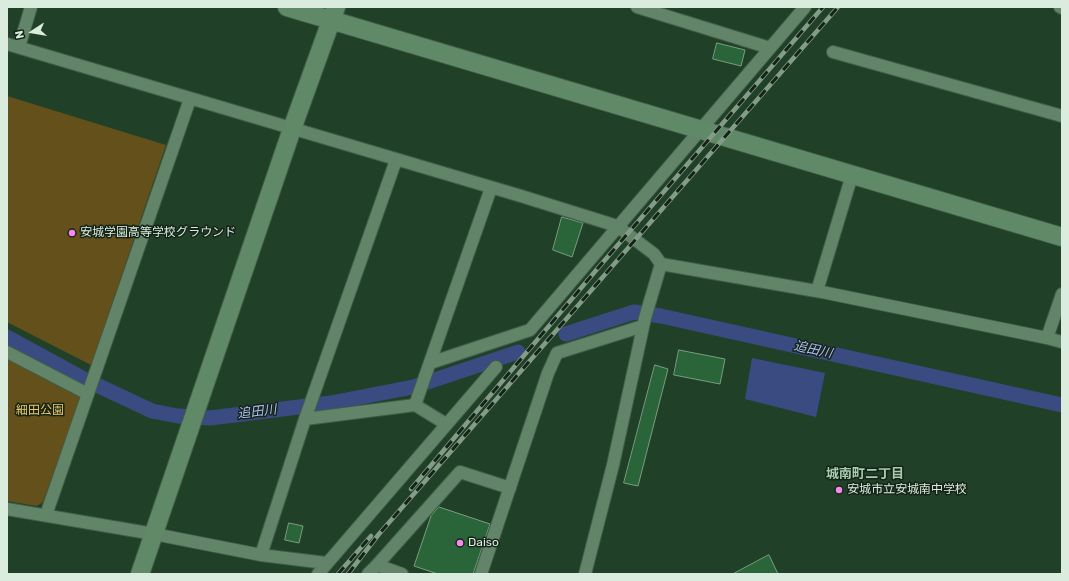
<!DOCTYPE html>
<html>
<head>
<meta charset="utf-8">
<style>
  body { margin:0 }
  #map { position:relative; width:1069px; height:581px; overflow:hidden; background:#204128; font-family:Rubik,sans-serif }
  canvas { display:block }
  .frame { position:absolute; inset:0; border:8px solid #daecdd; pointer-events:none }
  .north { position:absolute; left:12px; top:12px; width:40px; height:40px; -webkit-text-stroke:3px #152318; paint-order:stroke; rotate:258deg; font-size:11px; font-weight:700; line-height:16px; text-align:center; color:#daecdd }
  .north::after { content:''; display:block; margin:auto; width:14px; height:18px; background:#daecdd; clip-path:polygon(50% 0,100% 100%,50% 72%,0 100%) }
</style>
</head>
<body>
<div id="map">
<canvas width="1069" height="581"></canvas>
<div class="frame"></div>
<div class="north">N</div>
</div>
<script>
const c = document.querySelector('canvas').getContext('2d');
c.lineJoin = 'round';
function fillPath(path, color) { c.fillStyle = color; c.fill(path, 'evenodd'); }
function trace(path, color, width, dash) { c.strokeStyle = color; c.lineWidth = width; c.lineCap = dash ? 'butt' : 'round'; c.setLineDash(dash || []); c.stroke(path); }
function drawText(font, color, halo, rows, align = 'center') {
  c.font = font + ' Rubik,"Noto Sans JP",sans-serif'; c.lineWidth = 3; c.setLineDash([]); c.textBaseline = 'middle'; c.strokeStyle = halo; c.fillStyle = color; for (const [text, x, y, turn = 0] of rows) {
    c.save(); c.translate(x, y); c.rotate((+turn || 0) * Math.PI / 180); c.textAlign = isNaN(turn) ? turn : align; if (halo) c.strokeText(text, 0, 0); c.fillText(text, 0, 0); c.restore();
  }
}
fillPath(new Path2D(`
  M 7,96 L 166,145 L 91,365 L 7,322 Z
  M 7,356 L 78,393 L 80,399 L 43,502 L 37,506 L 7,501 Z`), '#63501b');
fillPath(new Path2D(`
  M 752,358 L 825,373 L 816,417 L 745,399 Z`), '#3a4b82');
trace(new Path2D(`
  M 566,334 L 634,312 L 661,316 L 1062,405
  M 7,337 L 84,379 L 152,411 L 178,416 L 210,418 L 331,403 L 413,387 L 518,352`), '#3a4b82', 15);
const building = new Path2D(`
  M 717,43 L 745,50 L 741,66 L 713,59 Z
  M 562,217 L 583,223 L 572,257 L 553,250 Z
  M 679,350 L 725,359 L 720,384 L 674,375 Z
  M 655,365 L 668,369 L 638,486 L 624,483 Z
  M 439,507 L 490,524 L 473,574 L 438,574 L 414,566 L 431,516 Z
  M 289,523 L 303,526 L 299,543 L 285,540 Z
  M 769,555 L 778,574 L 733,574 Z`);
fillPath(building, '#2a6539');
trace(building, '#799d80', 1);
const street = new Path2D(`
  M 637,7 L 770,48
  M 1060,7 L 1062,8
  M 7,44 L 521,196 L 617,226 L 654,254 L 661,264 L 645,318 L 613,465 L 585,574
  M 19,47 L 31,7
  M 833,52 L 1062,116
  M 661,264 L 822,292 L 1047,338 L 1062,342
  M 817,291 L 852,175
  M 1047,338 L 1062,294
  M 7,352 L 88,394
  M 430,363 L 530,330 L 805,7
  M 415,405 L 446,424
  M 305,419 L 415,405 L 491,188
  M 7,509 L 154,534 L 261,555 L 326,563
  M 46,515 L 190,99
  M 261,555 L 305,419 L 396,160
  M 318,574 L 496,367
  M 368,574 L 377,565
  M 402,574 L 377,565 L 460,472 L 510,488
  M 481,574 L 548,373 L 557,353 L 643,326`);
const secondary = new Path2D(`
  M 287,7 L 1062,237
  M 140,574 L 292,129 L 336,7`);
trace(street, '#415e49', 14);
trace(secondary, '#415e49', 20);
trace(street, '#628468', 12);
trace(secondary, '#5f8967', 18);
const rail = new Path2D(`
  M 411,489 L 598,268 L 823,7
  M 338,574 L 371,536
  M 348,574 L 379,534 L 838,7`);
trace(rail, '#839c88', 4.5);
trace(rail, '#152318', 3, [9]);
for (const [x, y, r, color] of [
  [72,233,4,"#f689ee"],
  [839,490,4,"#f689ee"],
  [460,543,4,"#f689ee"]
]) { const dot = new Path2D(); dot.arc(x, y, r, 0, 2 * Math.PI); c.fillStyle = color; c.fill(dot); trace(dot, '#152318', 1.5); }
drawText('12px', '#daecdd', '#152318', [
  ["安城学園高等学校グラウンド",80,233],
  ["安城市立安城南中学校",847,490],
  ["Daiso",468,543]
], 'left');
drawText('12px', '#ebc865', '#152318', [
  ["細田公園",40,411]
]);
drawText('italic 13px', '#adbff1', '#152318', [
  ["追田川",813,350,12],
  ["追田川",257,412,-7]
]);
drawText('bold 13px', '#a7ccae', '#152318', [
  ["城南町二丁目",865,474]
]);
</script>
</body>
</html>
